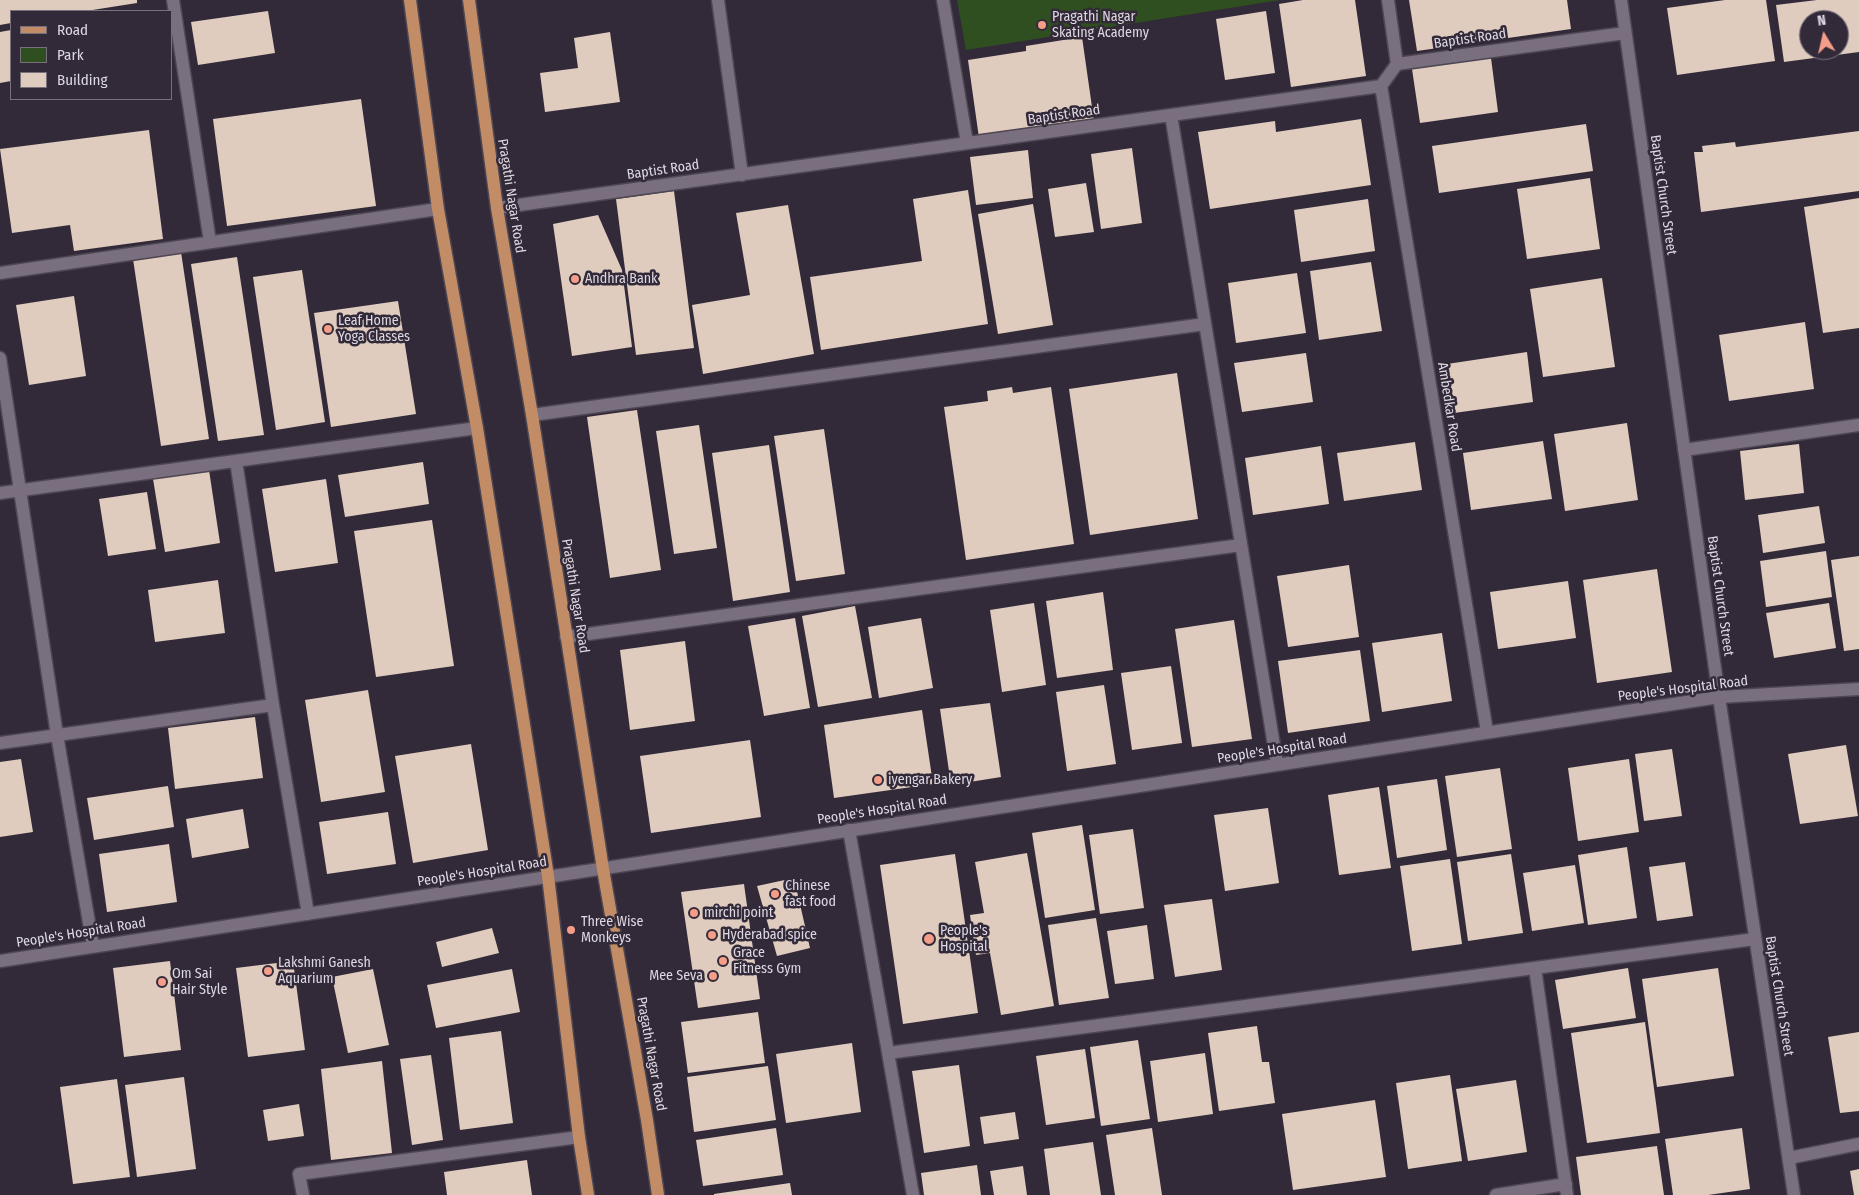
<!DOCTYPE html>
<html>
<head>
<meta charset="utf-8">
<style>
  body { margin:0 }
  #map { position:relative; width:1859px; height:1195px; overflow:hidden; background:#332a39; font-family:"Fira Sans Condensed",sans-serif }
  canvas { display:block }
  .legend { position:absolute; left:10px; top:10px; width:162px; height:90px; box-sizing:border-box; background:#332a39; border:1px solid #77707d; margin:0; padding:6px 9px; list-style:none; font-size:15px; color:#ded8e2 }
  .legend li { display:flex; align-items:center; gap:10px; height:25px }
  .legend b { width:25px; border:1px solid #77707d }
  .north { position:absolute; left:1799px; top:10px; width:50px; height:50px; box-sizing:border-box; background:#332a39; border:1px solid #77707d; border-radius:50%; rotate:351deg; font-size:14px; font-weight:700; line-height:20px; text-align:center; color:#ded8e2 }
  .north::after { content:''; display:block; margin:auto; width:18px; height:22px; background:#f49e89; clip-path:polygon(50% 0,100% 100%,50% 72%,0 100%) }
</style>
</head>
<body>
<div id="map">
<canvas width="1859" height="1195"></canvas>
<ul class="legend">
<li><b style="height:6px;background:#c28d66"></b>Road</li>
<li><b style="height:14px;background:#304f21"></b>Park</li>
<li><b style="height:14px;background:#dfccbf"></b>Building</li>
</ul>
<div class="north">N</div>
</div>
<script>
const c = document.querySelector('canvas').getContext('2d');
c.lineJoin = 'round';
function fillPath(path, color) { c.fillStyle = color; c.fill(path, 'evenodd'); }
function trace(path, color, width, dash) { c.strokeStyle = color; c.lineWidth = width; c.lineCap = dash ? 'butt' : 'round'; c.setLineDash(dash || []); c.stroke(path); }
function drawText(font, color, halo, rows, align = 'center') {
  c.font = font + ' "Fira Sans Condensed",sans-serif'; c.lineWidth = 5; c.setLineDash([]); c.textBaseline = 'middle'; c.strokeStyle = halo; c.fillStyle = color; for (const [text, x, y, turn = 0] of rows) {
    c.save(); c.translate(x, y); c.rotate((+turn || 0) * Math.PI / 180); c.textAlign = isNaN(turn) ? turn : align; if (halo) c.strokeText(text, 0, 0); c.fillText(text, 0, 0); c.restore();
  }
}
fillPath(new Path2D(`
  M 957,0 L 1280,0 L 966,50 Z`), '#304f21');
fillPath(new Path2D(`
  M 0,0 L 137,0 L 137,3 L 86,11 L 11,11 L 11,23 L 0,25 Z
  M 1303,0 L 1355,0 L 1366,76 L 1291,87 L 1279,4 Z
  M 1409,0 L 1567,0 L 1571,29 L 1417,51 Z
  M 1725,0 L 1766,0 L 1775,61 L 1677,75 L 1667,8 Z
  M 1817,0 L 1859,0 L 1859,52 L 1784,62 L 1776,5 ZM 1809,20 L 1839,20 L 1839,50 L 1809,50 Z
  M 268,11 L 275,53 L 198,65 L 191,22 Z
  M 1266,11 L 1275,73 L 1225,80 L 1216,19 Z
  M 11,30 L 11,81 L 0,83 L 0,32 Z
  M 610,32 L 620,102 L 545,112 L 540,73 L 578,68 L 574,38 Z
  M 1082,37 L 1094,121 L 979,138 L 968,60 L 1026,51 L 1026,46 Z
  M 1491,58 L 1498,112 L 1420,123 L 1412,69 Z
  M 361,99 L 376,206 L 227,226 L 213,119 Z
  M 1361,119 L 1371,185 L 1210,209 L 1198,132 L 1275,121 L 1276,132 Z
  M 1586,124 L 1593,171 L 1439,193 L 1432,146 Z
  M 149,130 L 163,239 L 74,251 L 70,225 L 12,233 L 0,149 Z
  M 1859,131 L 1859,191 L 1701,212 L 1694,152 L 1703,152 L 1702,146 L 1735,142 L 1736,147 Z
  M 1132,148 L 1142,223 L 1101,229 L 1091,154 Z
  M 1028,150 L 1033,198 L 976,205 L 970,157 Z
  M 1590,178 L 1600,249 L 1527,259 L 1517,189 Z
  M 1086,183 L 1094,232 L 1055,237 L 1048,189 Z
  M 968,190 L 988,324 L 821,350 L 810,277 L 922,261 L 913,199 Z
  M 674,191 L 694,348 L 636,355 L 616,199 Z
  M 1859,198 L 1859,328 L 1823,333 L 1804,207 Z
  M 1368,199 L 1375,251 L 1301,262 L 1294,210 Z
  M 1033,204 L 1053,325 L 998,334 L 978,214 Z
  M 788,205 L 814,354 L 703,374 L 692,305 L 750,295 L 736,213 Z
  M 598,215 L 622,270 L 632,347 L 572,356 L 553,224 Z
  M 181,252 L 209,439 L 161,446 L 133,259 Z
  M 237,257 L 264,435 L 218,441 L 191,264 Z
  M 1371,262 L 1382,331 L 1319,340 L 1310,271 Z
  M 302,270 L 325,422 L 276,430 L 253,277 Z
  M 1297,273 L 1306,333 L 1236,343 L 1228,283 Z
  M 1602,278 L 1615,367 L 1543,377 L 1530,289 Z
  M 74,296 L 86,376 L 29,385 L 16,305 Z
  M 398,301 L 416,414 L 331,427 L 314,313 Z
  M 1805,322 L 1814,389 L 1729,401 L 1719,335 Z
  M 1527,352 L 1533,402 L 1454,413 L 1447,364 Z
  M 1306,353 L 1313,402 L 1242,412 L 1234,363 Z
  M 1177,373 L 1198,519 L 1090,535 L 1069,389 Z
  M 1012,387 L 1013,393 L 1051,387 L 1074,544 L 966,560 L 944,407 L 988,401 L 987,391 Z
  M 637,410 L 661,570 L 610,578 L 587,417 Z
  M 1627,423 L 1638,500 L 1565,511 L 1554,434 Z
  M 699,425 L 717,548 L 674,554 L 656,431 Z
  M 824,429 L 845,574 L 796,581 L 774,436 Z
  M 1543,441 L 1552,499 L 1471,510 L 1463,453 Z
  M 1415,442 L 1422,490 L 1344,501 L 1337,453 Z
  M 1799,444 L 1804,493 L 1745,500 L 1740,451 Z
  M 769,445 L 790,592 L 733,601 L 712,453 Z
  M 1321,446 L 1329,504 L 1253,515 L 1245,458 Z
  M 423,462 L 429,504 L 345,517 L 338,475 Z
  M 209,470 L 220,543 L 165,552 L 153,479 Z
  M 326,479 L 338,563 L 275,572 L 262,489 Z
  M 147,492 L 156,549 L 108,556 L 99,499 Z
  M 1819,506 L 1825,543 L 1763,553 L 1758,515 Z
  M 432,520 L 454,666 L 376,677 L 354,531 Z
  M 1826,551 L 1832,597 L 1766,607 L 1760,561 Z
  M 1859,556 L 1859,649 L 1844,651 L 1831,560 Z
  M 1349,565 L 1359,637 L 1288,647 L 1277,576 Z
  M 1657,569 L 1672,672 L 1597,683 L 1583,580 Z
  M 218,580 L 225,633 L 155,642 L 148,590 Z
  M 1568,581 L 1576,638 L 1498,649 L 1490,592 Z
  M 1103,592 L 1113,670 L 1057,678 L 1046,601 Z
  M 1034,603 L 1046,685 L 1002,692 L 990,610 Z
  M 1829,603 L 1836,648 L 1774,658 L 1766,613 Z
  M 855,606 L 872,698 L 818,707 L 802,616 Z
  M 795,618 L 810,708 L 764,716 L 748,626 Z
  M 921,618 L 933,688 L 879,698 L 868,627 Z
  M 1234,620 L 1252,739 L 1192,747 L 1175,629 Z
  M 1442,633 L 1452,701 L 1382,712 L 1372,643 Z
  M 685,641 L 695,721 L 630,730 L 620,650 Z
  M 1360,650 L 1370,721 L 1288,733 L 1278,661 Z
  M 1171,666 L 1182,743 L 1132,750 L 1121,673 Z
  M 1104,685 L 1116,764 L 1067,771 L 1056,692 Z
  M 368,690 L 385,792 L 321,802 L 305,700 Z
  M 990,703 L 1001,777 L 951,785 L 940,709 Z
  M 922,710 L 933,784 L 834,798 L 824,725 Z
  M 255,717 L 263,778 L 175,789 L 168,728 Z
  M 750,740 L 761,817 L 651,833 L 640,756 Z
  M 471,744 L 488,850 L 413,863 L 395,756 Z
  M 1846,745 L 1858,816 L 1800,824 L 1788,754 Z
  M 1672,749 L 1682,816 L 1644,821 L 1635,754 Z
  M 21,759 L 33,832 L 0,837 L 0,762 Z
  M 1629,759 L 1639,832 L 1578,841 L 1568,768 Z
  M 1500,768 L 1512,849 L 1457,857 L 1445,776 Z
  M 1437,779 L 1447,850 L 1397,858 L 1387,786 Z
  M 168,786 L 174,827 L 94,840 L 87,798 Z
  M 1379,787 L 1391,868 L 1339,875 L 1328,795 Z
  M 1268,808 L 1279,883 L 1225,891 L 1214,815 Z
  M 243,809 L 249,848 L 192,858 L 186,819 Z
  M 388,812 L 396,864 L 327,874 L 319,822 Z
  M 1082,825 L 1095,910 L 1045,918 L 1032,833 Z
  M 1133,829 L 1144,908 L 1100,914 L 1089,835 Z
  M 169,844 L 177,902 L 107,912 L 99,854 Z
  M 1627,847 L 1637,918 L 1588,925 L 1578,855 Z
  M 1027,853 L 1054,1006 L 1001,1015 L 990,953 L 976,955 L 970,915 L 984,913 L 975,862 Z
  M 955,854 L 978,1013 L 903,1024 L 880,865 Z
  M 1511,854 L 1523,933 L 1468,941 L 1457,862 Z
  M 1450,859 L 1462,944 L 1412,951 L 1400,866 Z
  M 1685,862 L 1693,916 L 1657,921 L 1649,867 Z
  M 1575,865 L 1584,923 L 1532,931 L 1523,873 Z
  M 794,878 L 810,948 L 777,956 L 757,886 Z
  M 744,884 L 760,999 L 698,1008 L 681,892 Z
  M 1212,899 L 1222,970 L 1175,977 L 1164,905 Z
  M 1096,918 L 1109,998 L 1059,1005 L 1048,925 Z
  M 1147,925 L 1154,979 L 1115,984 L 1107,931 Z
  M 492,928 L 499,953 L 442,967 L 436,942 Z
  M 170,961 L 181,1050 L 124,1057 L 113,968 Z
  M 293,961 L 305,1050 L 248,1057 L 236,968 Z
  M 1628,968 L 1636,1018 L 1563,1029 L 1555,980 Z
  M 1718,968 L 1734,1076 L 1657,1087 L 1642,979 Z
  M 373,969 L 389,1045 L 348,1053 L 332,977 Z
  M 512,969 L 520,1012 L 436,1028 L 427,985 Z
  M 758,1012 L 765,1063 L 688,1073 L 681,1022 Z
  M 1645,1022 L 1660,1133 L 1587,1143 L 1571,1033 Z
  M 1257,1026 L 1262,1062 L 1269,1062 L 1275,1103 L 1219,1111 L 1208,1033 Z
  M 501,1031 L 513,1123 L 460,1130 L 449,1038 Z
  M 1859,1032 L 1859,1111 L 1840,1113 L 1828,1037 Z
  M 1138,1040 L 1150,1119 L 1101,1126 L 1090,1047 Z
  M 852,1043 L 861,1112 L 786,1123 L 776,1054 Z
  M 1085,1049 L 1095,1118 L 1046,1125 L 1036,1056 Z
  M 1205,1053 L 1213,1114 L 1158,1122 L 1150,1061 Z
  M 431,1055 L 443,1140 L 412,1145 L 400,1059 Z
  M 382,1061 L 392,1153 L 331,1160 L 321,1069 Z
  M 959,1065 L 970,1146 L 924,1153 L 912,1071 Z
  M 768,1066 L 776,1120 L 694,1132 L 687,1077 Z
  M 1450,1075 L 1462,1161 L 1408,1169 L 1396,1083 Z
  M 184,1077 L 196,1169 L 137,1177 L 125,1085 Z
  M 117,1079 L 130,1177 L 73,1184 L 60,1087 Z
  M 1516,1080 L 1527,1152 L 1468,1161 L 1456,1089 Z
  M 1375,1100 L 1386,1177 L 1293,1190 L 1282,1114 Z
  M 299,1104 L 304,1136 L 268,1141 L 263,1110 Z
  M 1015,1112 L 1019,1139 L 984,1144 L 980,1117 Z
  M 776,1128 L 783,1175 L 703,1186 L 696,1140 Z
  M 1152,1128 L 1162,1195 L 1115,1195 L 1106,1135 Z
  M 1742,1128 L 1750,1189 L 1708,1195 L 1673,1195 L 1665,1139 Z
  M 1093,1142 L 1101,1195 L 1050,1195 L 1044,1149 Z
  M 1657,1146 L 1664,1195 L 1581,1195 L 1576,1157 Z
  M 527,1160 L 532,1195 L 447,1195 L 444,1172 Z
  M 977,1165 L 981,1195 L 924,1195 L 921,1173 Z
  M 1023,1166 L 1027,1195 L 994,1195 L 990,1171 Z
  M 1859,1169 L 1859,1195 L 1854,1195 L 1850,1171 Z
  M 790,1183 L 792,1195 L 714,1195 L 714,1194 Z`), '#dfccbf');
const minor = new Path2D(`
  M 173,0 L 210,242
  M 718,0 L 742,175
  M 943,0 L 967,143
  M 1388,0 L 1397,64
  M 1621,0 L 1719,697 L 1794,1195
  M 1381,86 L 1487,732
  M 1171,115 L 1277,764
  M 497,208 L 1381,86 L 1397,64 L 1625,33
  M 0,273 L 438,209
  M 0,358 L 57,735 L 93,946
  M 532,415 L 1205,324
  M 1684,450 L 1859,425
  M 236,461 L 273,705 L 308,914
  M 0,493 L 477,428
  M 566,637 L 1241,545
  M 0,743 L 273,705
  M 849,830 L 913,1195
  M 0,961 L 1719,697 L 1859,689
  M 1535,968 L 1567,1195
  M 888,1053 L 1755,939
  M 1789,1158 L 1859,1144
  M 303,1195 L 299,1174 L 579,1137
  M 1496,1195 L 1566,1184`);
const major = new Path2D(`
  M 410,0 L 438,209 L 477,428 L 548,876 L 579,1137 L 588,1195
  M 469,0 L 497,208 L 532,415 L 603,869 L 647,1120 L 658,1195`);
trace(minor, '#4e4652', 15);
trace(major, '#4e4652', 15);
trace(minor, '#796f7f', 12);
trace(major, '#c28d66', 12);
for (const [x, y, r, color] of [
  [1042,25,5,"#f49e89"],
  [575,279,5,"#f49e89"],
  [328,329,5,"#f49e89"],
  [878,780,5,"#f49e89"],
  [775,894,5,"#f49e89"],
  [694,913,5,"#f49e89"],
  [571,930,5,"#f49e89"],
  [712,935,5,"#f49e89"],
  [929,939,6,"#f49e89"],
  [723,961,5,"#f49e89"],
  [268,971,5,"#f49e89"],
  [713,976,5,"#f49e89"],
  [162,982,5,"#f49e89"]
]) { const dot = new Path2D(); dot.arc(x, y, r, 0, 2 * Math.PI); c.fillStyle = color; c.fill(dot); trace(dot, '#332a39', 2); }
drawText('14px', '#ded8e2', '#332a39', [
  ["Pragathi Nagar",1052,17],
  ["Skating Academy",1052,33],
  ["Andhra Bank",585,279],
  ["Leaf Home",338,321],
  ["Yoga Classes",338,337],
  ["iyengar Bakery",888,780],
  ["Chinese",785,886],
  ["fast food",785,902],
  ["mirchi point",704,913],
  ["Three Wise",581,922],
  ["Monkeys",581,938],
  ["People's",940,931],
  ["Hospital",940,947],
  ["Hyderabad spice",722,935],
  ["Grace",733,953],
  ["Fitness Gym",733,969],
  ["Lakshmi Ganesh",278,963],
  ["Aquarium",278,979],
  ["Om Sai",172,974],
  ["Hair Style",172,990],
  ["Mee Seva",703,976,"right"]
], 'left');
drawText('14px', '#ded8e2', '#332a39', [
  ["Baptist Road",1470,39,-8],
  ["Baptist Road",1064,115,-8],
  ["Baptist Road",663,170,-8],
  ["Baptist Church Street",1663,195,82],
  ["Pragathi Nagar Road",511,196,81],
  ["Ambedkar Road",1449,407,81],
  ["Pragathi Nagar Road",575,596,81],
  ["Baptist Church Street",1720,596,82],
  ["People's Hospital Road",1683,689,-7],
  ["People's Hospital Road",1282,749,-9],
  ["People's Hospital Road",882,810,-9],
  ["People's Hospital Road",482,872,-9],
  ["People's Hospital Road",81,933,-9],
  ["Baptist Church Street",1779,996,81],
  ["Pragathi Nagar Road",651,1054,80]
]);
</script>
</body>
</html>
